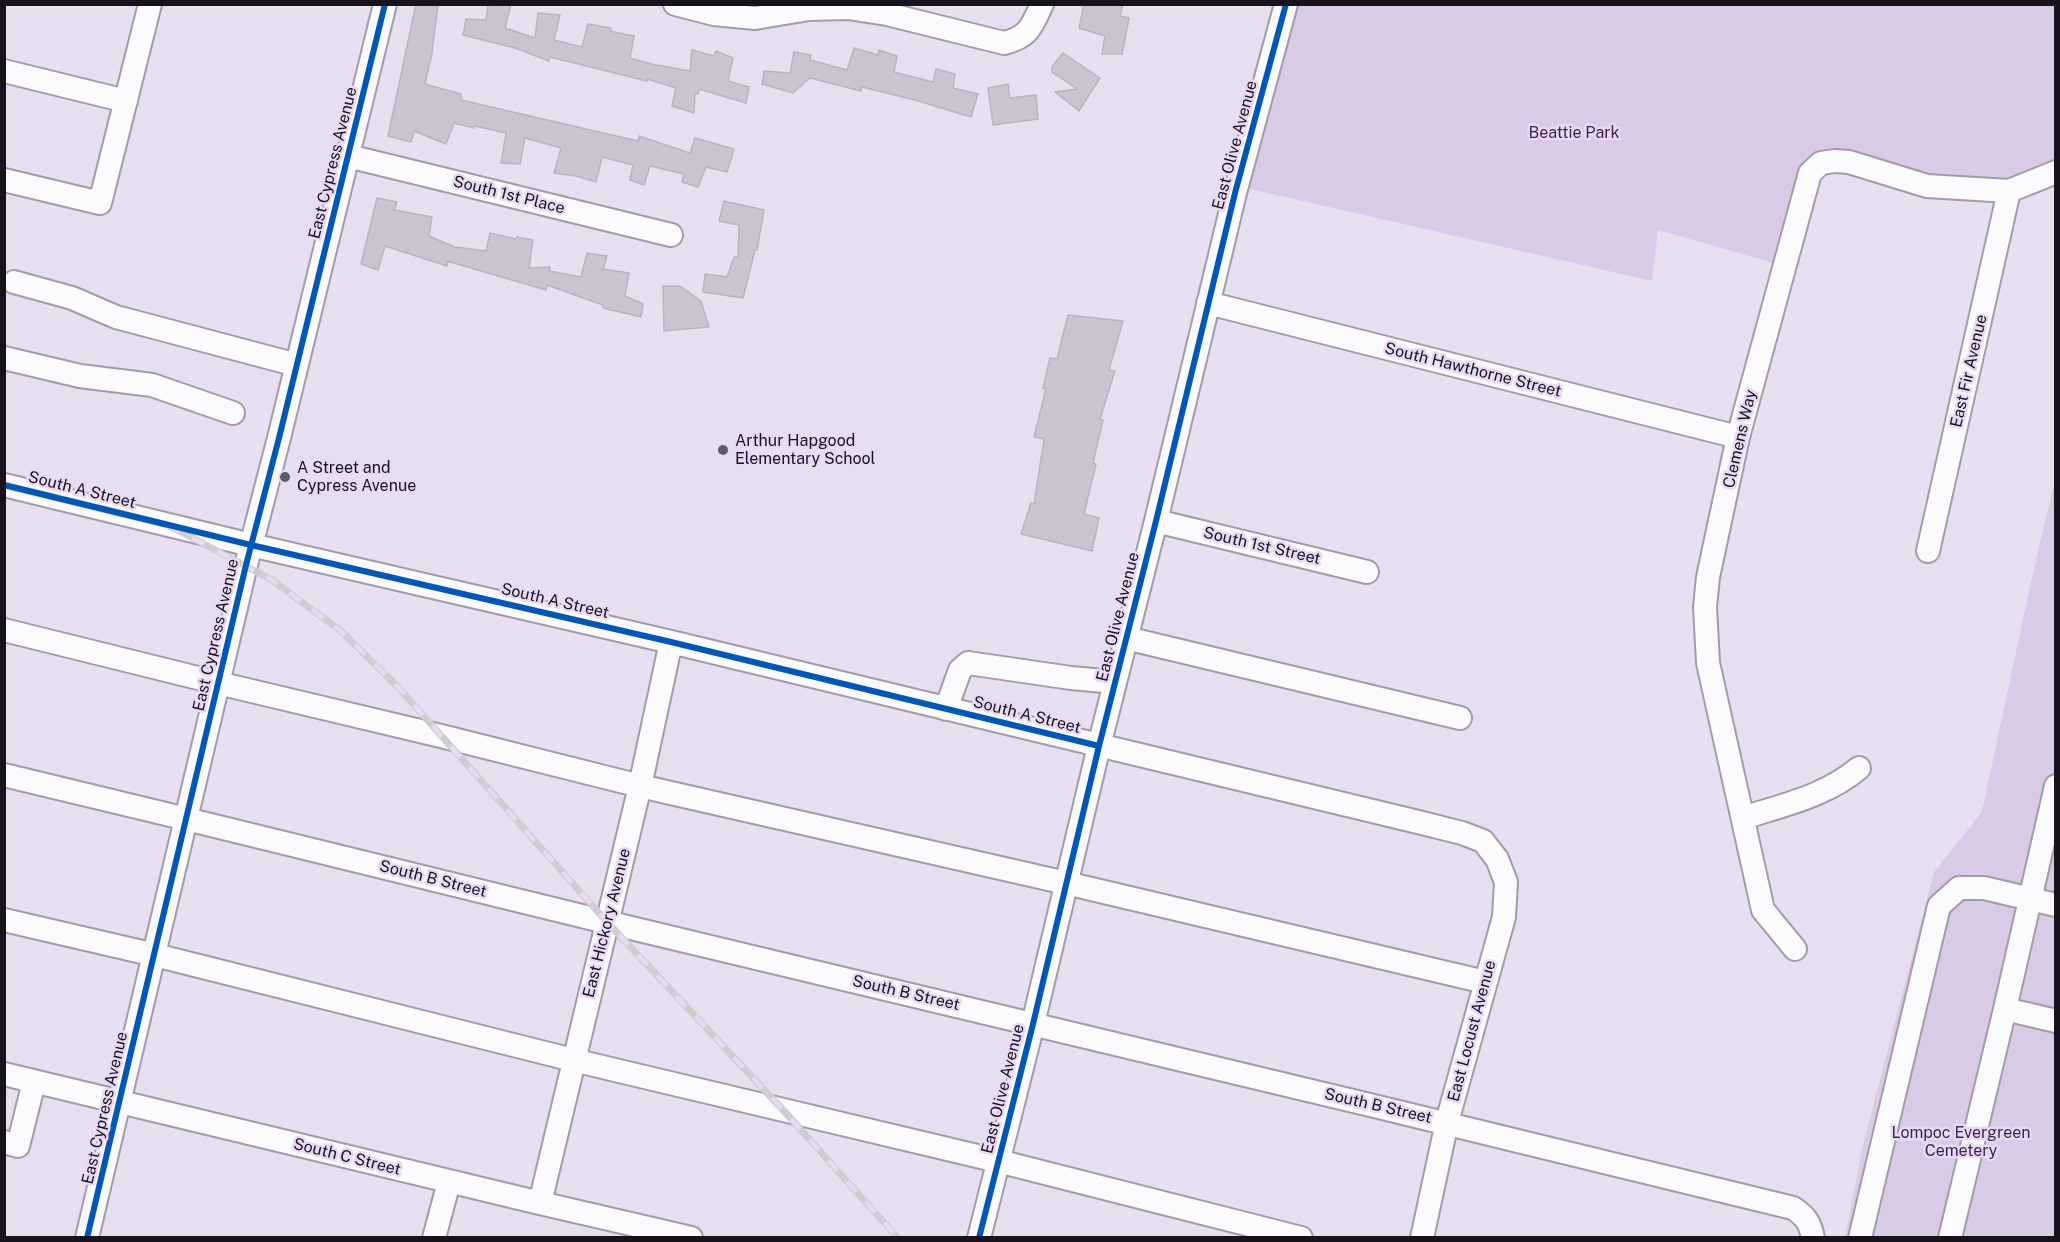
<!DOCTYPE html>
<html>
<head>
<meta charset="utf-8">
<style>
  body { margin:0 }
  #map { position:relative; width:2060px; height:1242px; overflow:hidden; background:#e7dfef; font-family:"Public Sans",sans-serif }
  canvas { display:block }
  .frame { position:absolute; inset:0; border:6px solid #18121c; pointer-events:none }
</style>
</head>
<body>
<div id="map">
<canvas width="2060" height="1242"></canvas>
<div class="frame"></div>
</div>
<script>
const c = document.querySelector('canvas').getContext('2d');
c.lineJoin = 'round';
function fillPath(path, color) { c.fillStyle = color; c.fill(path, 'evenodd'); }
function trace(path, color, width, dash) { c.strokeStyle = color; c.lineWidth = width; c.lineCap = dash ? 'butt' : 'round'; c.setLineDash(dash || []); c.stroke(path); }
function drawText(font, color, halo, rows, align = 'center') {
  c.font = font + ' "Public Sans",sans-serif'; c.lineWidth = 5; c.setLineDash([]); c.textBaseline = 'middle'; c.strokeStyle = halo; c.fillStyle = color; for (const [text, x, y, turn = 0] of rows) {
    c.save(); c.translate(x, y); c.rotate((+turn || 0) * Math.PI / 180); c.textAlign = isNaN(turn) ? turn : align; if (halo) c.strokeText(text, 0, 0); c.fillText(text, 0, 0); c.restore();
  }
}
fillPath(new Path2D(`
  M 1289,5 L 2055,5 L 2055,172 L 2009,191 L 1821,163 L 1784,266 L 1658,230 L 1652,281 L 1246,188 Z
  M 2055,480 L 2055,1237 L 1845,1238 L 1863,1145 L 1934,872 L 1982,812 L 2032,577 Z`), '#d9cae6');
const building = new Path2D(`
  M 416,4 L 438,4 L 432,53 L 425,84 L 461,94 L 461,100 L 638,141 L 639,136 L 690,153 L 695,138 L 734,149 L 727,172 L 706,167 L 698,187 L 682,182 L 684,174 L 650,166 L 644,185 L 630,180 L 633,165 L 602,157 L 596,182 L 576,176 L 554,173 L 561,148 L 525,138 L 520,164 L 501,163 L 506,133 L 475,126 L 474,128 L 454,123 L 446,144 L 414,131 L 411,142 L 388,136 Z
  M 488,4 L 511,4 L 505,28 L 535,38 L 538,13 L 560,15 L 554,40 L 582,47 L 588,24 L 611,28 L 610,31 L 634,36 L 630,58 L 651,64 L 690,71 L 692,50 L 714,56 L 716,51 L 733,58 L 728,81 L 749,87 L 746,103 L 699,89 L 698,94 L 695,94 L 694,113 L 672,106 L 676,88 L 647,79 L 647,81 L 550,57 L 549,61 L 515,48 L 463,35 L 466,19 L 486,20 Z
  M 1084,4 L 1123,4 L 1120,16 L 1129,18 L 1122,54 L 1102,54 L 1105,36 L 1079,28 Z
  M 854,48 L 878,55 L 879,50 L 897,56 L 894,72 L 933,82 L 936,69 L 955,74 L 953,88 L 978,94 L 971,117 L 915,100 L 862,87 L 861,91 L 810,78 L 793,93 L 762,84 L 764,71 L 790,73 L 794,52 L 811,55 L 810,60 L 847,70 Z
  M 1063,53 L 1100,78 L 1079,111 L 1055,92 L 1077,89 L 1052,72 L 1052,67 Z
  M 1008,84 L 1010,98 L 1036,95 L 1038,119 L 993,125 L 988,88 Z
  M 377,198 L 397,202 L 394,210 L 432,217 L 429,236 L 455,247 L 486,251 L 490,233 L 516,239 L 517,237 L 533,240 L 529,268 L 550,267 L 549,271 L 581,277 L 587,253 L 607,256 L 603,269 L 629,273 L 625,296 L 643,304 L 641,317 L 603,308 L 603,305 L 547,285 L 546,290 L 447,261 L 447,266 L 385,246 L 378,270 L 361,264 Z
  M 724,201 L 764,210 L 757,250 L 755,250 L 743,298 L 703,292 L 705,274 L 727,277 L 734,257 L 738,257 L 739,225 L 719,221 Z
  M 663,286 L 680,286 L 701,301 L 709,327 L 664,331 Z
  M 1068,315 L 1123,321 L 1109,370 L 1115,371 L 1100,419 L 1103,420 L 1093,463 L 1096,464 L 1084,514 L 1099,518 L 1092,551 L 1021,534 L 1031,503 L 1034,504 L 1044,439 L 1034,437 L 1046,389 L 1043,388 L 1050,358 L 1057,359 Z`);
fillPath(building, '#cac4d0');
trace(building, '#bab4c1', 1.5);
const minor = new Path2D(`
  M 675,4 L 714,14 L 755,18 L 809,9 L 848,8 L 887,14 L 1004,43 C 1029,37 1032,26 1042,4
  M 4,71 L 126,101
  M 348,156 L 671,235
  M 4,180 L 100,203 L 150,4
  M 14,282 L 72,298 L 116,317 L 297,365
  M 1208,303 L 1738,437
  M 4,358 L 80,376 L 152,385 L 233,413
  M 4,485 L 251,545 L 671,642 L 1418,822 L 1462,833 L 1483,841 L 1497,859 L 1506,882 L 1504,917 L 1447,1122 L 1422,1238
  M 1156,521 L 1367,572
  M 1928,551 L 2009,191
  M 4,630 L 218,683 L 441,736 L 640,786 L 1066,883 L 1485,982
  M 1126,638 L 1460,718
  M 946,709 L 960,670 L 968,663 L 1071,678 L 1115,682
  M 4,775 C 205,823 406,873 606,922 C 1001,1018 1398,1110 1793,1208 C 1805,1216 1810,1222 1813,1238
  M 1743,818 C 1783,805 1826,796 1859,768
  M 4,920 L 155,955 L 573,1060 L 998,1161 L 1301,1238
  M 1795,949 L 1763,910 L 1708,663 L 1705,607 L 1708,577 L 1738,437 L 1810,173 L 1821,163 L 1835,161 L 1849,162 L 1927,186 L 2009,191 L 2056,172
  M 2005,1009 L 2056,1021
  M 4,1074 L 540,1203 L 691,1238
  M 4,1142 L 18,1146 L 34,1082
  M 540,1203 L 640,786 L 671,642
  M 87,1238 L 246,565 L 279,438 L 385,4
  M 434,1238 L 449,1182
  M 979,1238 L 1033,1024 L 1099,746 L 1156,521 L 1235,193 L 1286,4
  M 1860,1238 L 1939,906 L 1959,888 L 1984,888 L 2056,905
  M 1950,1238 L 2005,1009 L 2056,786`);
trace(minor, '#a29ca8', 26);
trace(minor, '#fbfafd', 22);
const rail = new Path2D(`
  M 4,485 L 168,525 L 272,580 L 341,631 L 398,687 L 607,922 L 784,1111 L 898,1238`);
trace(rail, '#d0cdd2', 7);
trace(rail, '#e8d9f5', 4.5, [14]);
trace(new Path2D(`
  M 4,485 L 251,545 L 671,642 L 1099,746
  M 87,1238 L 246,565 L 279,438 L 385,4
  M 979,1238 L 1033,1024 L 1099,746 L 1156,521 L 1235,193 L 1286,4`), '#0057b8', 6);
for (const [x, y, r, color] of [
  [723,450,6,"#605a66"],
  [285,477,6,"#605a66"]
]) { const dot = new Path2D(); dot.arc(x, y, r, 0, 2 * Math.PI); c.fillStyle = color; c.fill(dot); trace(dot, '#e8d9f5', 2); }
drawText('16px', '#3d1f50', '#e8d9f5', [
  ["Beattie Park",1574,133],
  ["Lompoc Evergreen",1961,1133],
  ["Cemetery",1961,1151]
]);
drawText('16px', '#18121c', '#e8d9f5', [
  ["East Olive Avenue",1235,145,-75],
  ["East Cypress Avenue",333,163,-76],
  ["South 1st Place",509,195,14],
  ["South Hawthorne Street",1473,370,14],
  ["East Fir Avenue",1969,371,-77],
  ["Clemens Way",1740,439,-77],
  ["South A Street",82,490,14],
  ["South 1st Street",1262,546,13],
  ["South A Street",555,601,13],
  ["East Olive Avenue",1118,617,-76],
  ["East Cypress Avenue",216,635,-77],
  ["South A Street",1027,715,14],
  ["South B Street",433,879,14],
  ["East Hickory Avenue",607,923,-76],
  ["South B Street",906,993,13],
  ["East Locust Avenue",1472,1031,-75],
  ["East Olive Avenue",1003,1089,-76],
  ["South B Street",1378,1106,13],
  ["East Cypress Avenue",105,1108,-77],
  ["South C Street",347,1157,14]
]);
drawText('16px', '#18121c', '#e8d9f5', [
  ["Arthur Hapgood",735,441],
  ["Elementary School",735,459],
  ["A Street and",297,468],
  ["Cypress Avenue",297,486]
], 'left');
</script>
</body>
</html>
